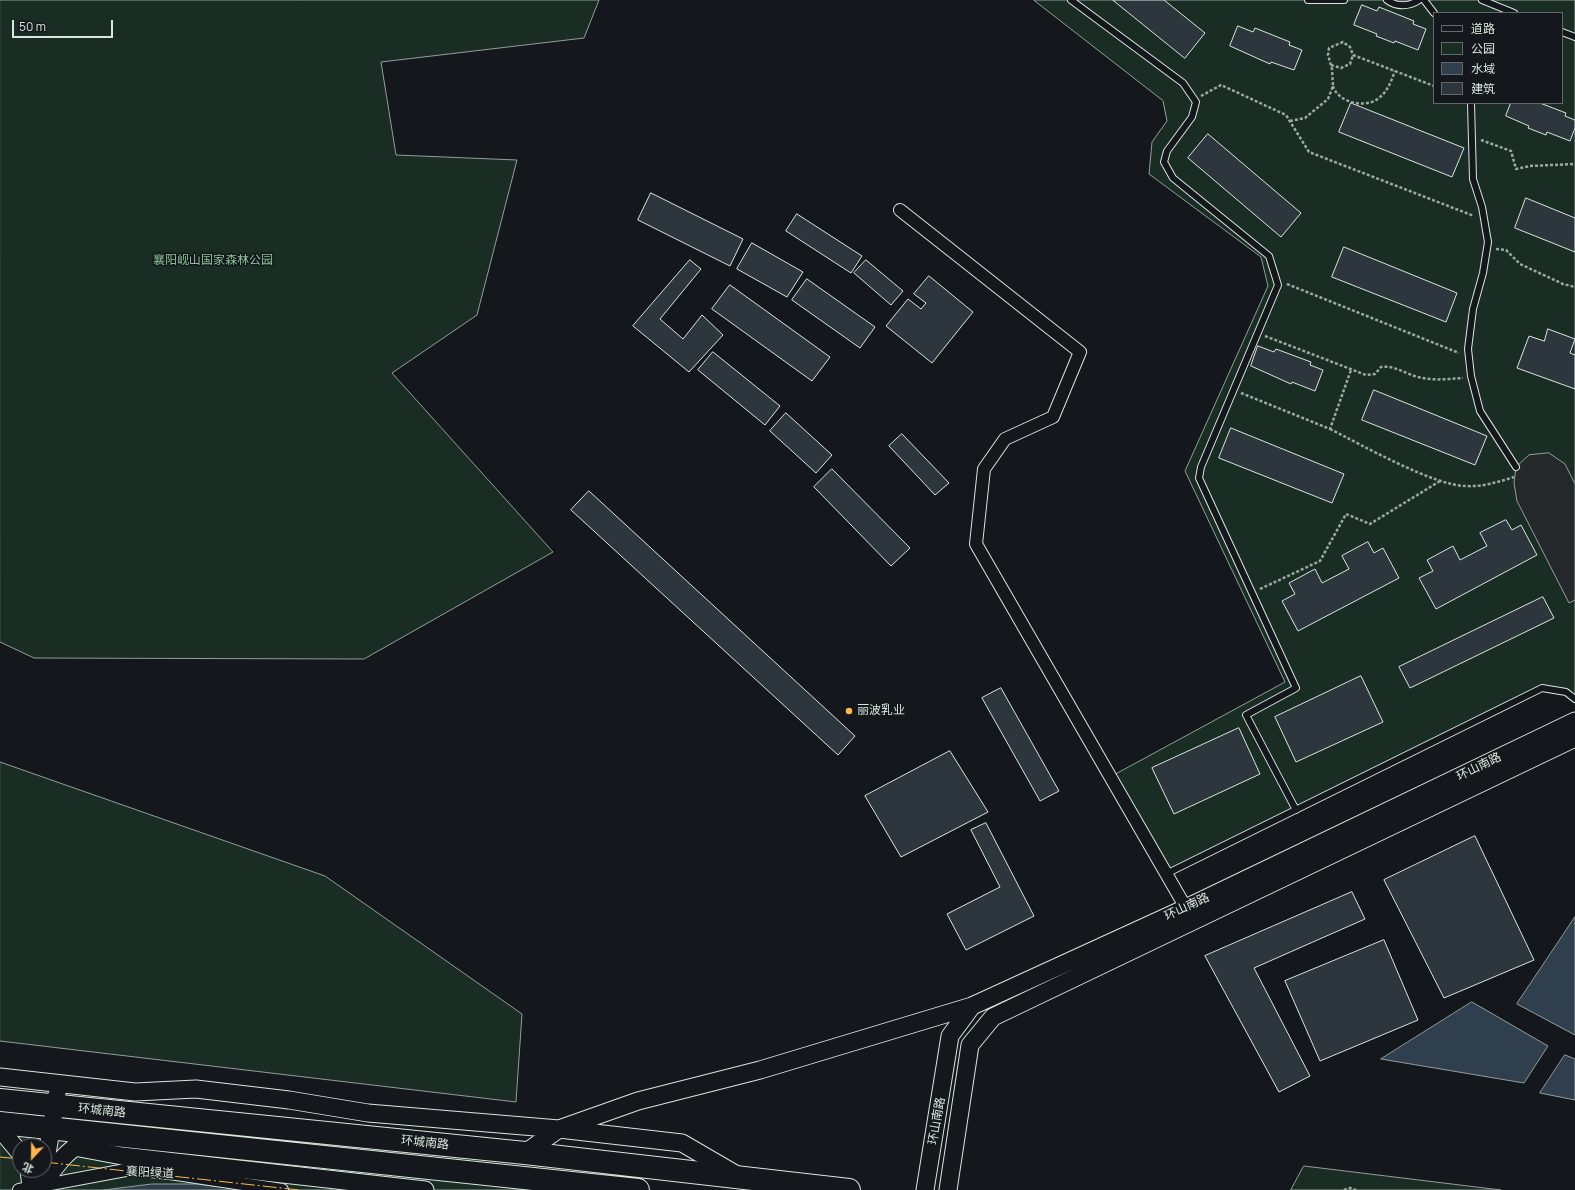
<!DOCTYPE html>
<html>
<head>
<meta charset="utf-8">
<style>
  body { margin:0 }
  #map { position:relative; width:1575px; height:1190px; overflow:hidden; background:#14181c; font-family:Manrope,"Noto Sans SC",sans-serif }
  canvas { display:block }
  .legend { position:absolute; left:1433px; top:12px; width:130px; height:92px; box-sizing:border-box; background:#14181c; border:1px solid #626a69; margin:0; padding:5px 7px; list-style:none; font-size:12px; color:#d8e6dc }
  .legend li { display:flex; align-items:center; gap:8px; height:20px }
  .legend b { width:20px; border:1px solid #626a69 }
  .north { position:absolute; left:12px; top:1138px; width:40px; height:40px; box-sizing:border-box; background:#14181c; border:1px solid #626a69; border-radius:50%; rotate:202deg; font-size:11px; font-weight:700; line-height:16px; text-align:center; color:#d8e6dc }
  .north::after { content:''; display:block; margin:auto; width:14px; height:18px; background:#ffb74d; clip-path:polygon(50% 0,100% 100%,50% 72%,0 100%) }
  .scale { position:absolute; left:12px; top:20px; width:101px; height:18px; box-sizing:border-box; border:2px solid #d8e6dc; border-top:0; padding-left:5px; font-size:12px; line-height:14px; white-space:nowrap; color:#d8e6dc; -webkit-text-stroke:3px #14181c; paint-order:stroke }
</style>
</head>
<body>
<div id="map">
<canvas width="1575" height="1190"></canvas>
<ul class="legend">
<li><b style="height:5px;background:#14181c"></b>道路</li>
<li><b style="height:11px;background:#1a2d24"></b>公园</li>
<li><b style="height:11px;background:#2f3f4d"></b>水域</li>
<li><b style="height:11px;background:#2c363c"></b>建筑</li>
</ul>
<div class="north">北</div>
<div class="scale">50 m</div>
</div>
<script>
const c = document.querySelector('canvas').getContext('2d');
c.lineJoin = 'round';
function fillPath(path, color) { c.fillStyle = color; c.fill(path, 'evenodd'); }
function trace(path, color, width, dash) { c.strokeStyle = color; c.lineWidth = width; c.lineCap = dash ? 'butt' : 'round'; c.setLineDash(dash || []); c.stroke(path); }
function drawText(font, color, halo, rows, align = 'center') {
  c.font = font + ' Manrope,"Noto Sans SC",sans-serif'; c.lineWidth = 3; c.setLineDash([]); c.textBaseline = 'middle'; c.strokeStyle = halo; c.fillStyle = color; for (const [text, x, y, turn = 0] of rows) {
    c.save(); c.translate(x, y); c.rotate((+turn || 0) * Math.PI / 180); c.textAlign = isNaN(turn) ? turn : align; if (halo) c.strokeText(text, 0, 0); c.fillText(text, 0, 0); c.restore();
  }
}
const green = new Path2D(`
  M 0,0 L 599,0 L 584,38 L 381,62 L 396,155 L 517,160 L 477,315 L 392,373 L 553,552 L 364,659 L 34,658 L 0,642 Z
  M 1034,0 L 1575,0 L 1575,699 L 1566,692 L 1542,688 L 1166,874 L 1110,777 L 1285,682 L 1185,471 L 1268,286 L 1261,257 L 1149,174 L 1152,142 L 1167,121 L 1163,101 ZM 1434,13 L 1562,13 L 1562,103 L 1434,103 Z
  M 0,762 L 325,876 L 522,1014 L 516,1102 L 0,1041 Z
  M 0,1123 L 638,1190 L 0,1190 ZM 20,1146 L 44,1146 L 44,1170 L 20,1170 Z
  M 1304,1166 L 1501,1190 L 1291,1190 Z`);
fillPath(green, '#1a2d24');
trace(green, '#939e99', 1);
const parking = new Path2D(`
  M 1549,453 L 1565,464 L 1575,484 L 1575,600 L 1569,603 L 1517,501 L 1514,483 L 1516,467 L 1529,455 Z`);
fillPath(parking, '#24282b');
trace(parking, '#939e99', 1);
const water = new Path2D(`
  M 1575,917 L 1575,1035 L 1517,1004 Z
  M 1472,1002 L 1548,1046 L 1524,1083 L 1381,1059 Z
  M 1565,1055 L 1575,1059 L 1575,1100 L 1540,1093 Z
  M 152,1184 L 197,1184 L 246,1190 L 104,1190 Z`);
fillPath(water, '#2f3f4d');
trace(water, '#939e99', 1);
const building = new Path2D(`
  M 1113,0 L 1164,0 L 1205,33 L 1185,58 Z
  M 1362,5 L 1377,11 L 1379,7 L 1414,21 L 1413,24 L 1426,29 L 1418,50 L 1395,41 L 1394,43 L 1376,36 L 1377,34 L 1354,25 Z
  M 1238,26 L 1253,32 L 1255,28 L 1290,42 L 1289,45 L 1302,50 L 1294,70 L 1271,62 L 1270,64 L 1230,46 Z
  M 1351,103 L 1464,148 L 1452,177 L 1339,132 Z
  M 1511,103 L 1540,103 L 1566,113 L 1565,116 L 1575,120 L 1575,128 L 1570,141 L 1547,132 L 1546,135 L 1528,128 L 1529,126 L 1506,116 Z
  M 1208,134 L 1301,213 L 1281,237 L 1188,158 Z
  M 651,193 L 743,239 L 730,266 L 638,220 Z
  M 1526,198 L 1575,218 L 1575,252 L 1515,228 Z
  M 797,214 L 862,256 L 851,273 L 786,231 Z
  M 752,243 L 803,272 L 787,297 L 737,269 Z
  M 1344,247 L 1457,293 L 1446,322 L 1332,277 Z
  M 690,260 L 701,269 L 660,319 L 683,339 L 702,315 L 723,335 L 689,372 L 633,326 Z
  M 866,260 L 903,291 L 891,305 L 854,273 Z
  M 929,276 L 973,312 L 932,363 L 886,326 L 908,299 L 921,309 L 926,303 L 914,294 Z
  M 807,279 L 875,327 L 860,348 L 792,300 Z
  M 730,285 L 830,357 L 812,381 L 712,309 Z
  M 1548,329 L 1575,339 L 1570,353 L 1575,355 L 1575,389 L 1517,368 L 1529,336 L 1544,341 Z
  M 1258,346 L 1274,352 L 1276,349 L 1311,362 L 1310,365 L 1323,370 L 1315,391 L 1292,382 L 1291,384 L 1251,366 Z
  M 713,352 L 780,406 L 765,425 L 698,370 Z
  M 1374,390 L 1487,436 L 1475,465 L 1362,420 Z
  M 786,413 L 832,455 L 816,473 L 770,431 Z
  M 1231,428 L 1344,474 L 1332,503 L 1219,458 Z
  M 902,434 L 949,483 L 935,495 L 889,446 Z
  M 832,469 L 910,548 L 891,566 L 814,487 Z
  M 589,491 L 855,736 L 838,755 L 571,510 Z
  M 1506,520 L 1512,530 L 1521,525 L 1537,555 L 1436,609 L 1419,578 L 1433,571 L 1427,560 L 1453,546 L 1460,560 L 1487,546 L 1480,533 Z
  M 1368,542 L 1374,553 L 1383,548 L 1399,578 L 1298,631 L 1282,601 L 1295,594 L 1289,583 L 1315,569 L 1322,583 L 1349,569 L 1342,556 Z
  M 1543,597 L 1554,618 L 1410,688 L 1399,667 Z
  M 1361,676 L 1383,722 L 1296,762 L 1275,717 Z
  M 1001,688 L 1059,791 L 1040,801 L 982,698 Z
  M 1239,728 L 1260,774 L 1174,814 L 1152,768 Z
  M 950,751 L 988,812 L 901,857 L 865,796 Z
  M 986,823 L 1034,916 L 966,950 L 947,914 L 1000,887 L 971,830 Z
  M 1475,836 L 1534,960 L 1444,998 L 1384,880 Z
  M 1352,892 L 1365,919 L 1254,968 L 1310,1076 L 1279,1092 L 1205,956 Z
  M 1384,940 L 1418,1020 L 1320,1061 L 1285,981 Z`);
fillPath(building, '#2c363c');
trace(building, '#d8e6dc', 1);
const lane = new Path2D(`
  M 1071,0 L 1183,83 L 1196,102 L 1192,117 L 1167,151 L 1164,162 L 1173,178 L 1269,256 L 1278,285 L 1201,467 L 1199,478 L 1296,688 L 1246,715 L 1296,810
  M 1308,0 L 1344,0
  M 1387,0 C 1396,7 1409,7 1419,0
  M 1424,0 L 1434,13
  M 1482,0 L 1514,13
  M 1562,32 L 1575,37
  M 1471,103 L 1473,179 L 1482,207 L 1488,242 L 1483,273 L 1473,309 L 1468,349 L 1471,376 L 1480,411 L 1516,467
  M 1166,874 L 1542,688 L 1566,692 L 1575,699`);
const street = new Path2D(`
  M 900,210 L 1080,352 L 1053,417 L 1005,439 L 984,469 L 976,544 L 1186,908
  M 19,1190 L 131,1169 L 170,1173 L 282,1190`);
const secondary = new Path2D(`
  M 0,1077 L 135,1092 L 196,1089 L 289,1100 L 368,1113 L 559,1129 L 682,1143 L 737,1175
  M 0,1129 L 20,1153
  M 74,1147 L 122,1156 L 425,1190
  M 525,1153 L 559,1129 L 638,1101 L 760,1070 L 972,1006
  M 29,1170 L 31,1187
  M 45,1181 C 56,1166 66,1151 83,1142
  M 41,1190 L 57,1094
  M 925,1190 L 950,1036 L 972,1006 L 1186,908 L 1575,721
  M 948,1190 L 970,1045 L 993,1017 L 1575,738`);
const highway = new Path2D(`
  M 0,1100 L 525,1153 L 849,1190
  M 0,1123 L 638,1190`);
trace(lane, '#d8e6dc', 8);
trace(street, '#d8e6dc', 14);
trace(secondary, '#d8e6dc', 19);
trace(highway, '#d8e6dc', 24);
trace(new Path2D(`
  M 1331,65 L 1341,68 L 1350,64 L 1353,55
  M 1333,86 C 1338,103 1366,109 1379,98 C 1388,91 1391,81 1395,71
  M 1201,96 L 1221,85 L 1286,115 L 1309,152 L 1474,216
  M 1290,121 L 1305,118 L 1328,99 L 1333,86 L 1332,69 L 1328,55 L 1329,48 L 1343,42 L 1350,47 L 1353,55 L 1434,86
  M 1481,140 L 1511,151 L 1516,169 L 1530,166 L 1575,164
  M 1496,249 L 1506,250 L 1520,264 L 1563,284 L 1575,287
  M 1287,284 L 1459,353
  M 1265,336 L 1366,375 L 1375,374 L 1381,367 C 1395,365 1405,374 1418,377 C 1433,381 1448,379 1463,378
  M 1241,393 L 1330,429 L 1351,370
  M 1330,429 C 1362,445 1434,486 1466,486 C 1483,487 1498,482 1514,477
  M 1260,589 L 1320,561 L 1346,514 L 1370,524 L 1440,481
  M 1344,1190 L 1350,1188 L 1356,1190`), '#9da8a2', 2.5, [3, 2]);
trace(lane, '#14181c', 6);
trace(street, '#14181c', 12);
trace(secondary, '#14181c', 17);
trace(highway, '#14181c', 22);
trace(new Path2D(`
  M 0,1157 L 20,1159
  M 44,1162 L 299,1190`), '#ffb74d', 1, [14, 3, 2, 3]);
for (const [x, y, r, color] of [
  [849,711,4,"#ffb74d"]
]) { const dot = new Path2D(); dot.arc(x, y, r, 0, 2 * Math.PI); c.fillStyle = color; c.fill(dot); trace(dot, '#14181c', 1.5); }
drawText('12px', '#8ac095', '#14181c', [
  ["襄阳岘山国家森林公园",213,261]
]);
drawText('12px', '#d8e6dc', '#14181c', [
  ["丽波乳业",857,711]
], 'left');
drawText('12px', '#d8e6dc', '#14181c', [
  ["环山南路",1479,767,-26],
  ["环山南路",1187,907,-25],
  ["环城南路",102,1111,6],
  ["环山南路",937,1121,-80],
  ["环城南路",425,1143,6],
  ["襄阳绿道",150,1173,3]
]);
</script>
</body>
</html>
